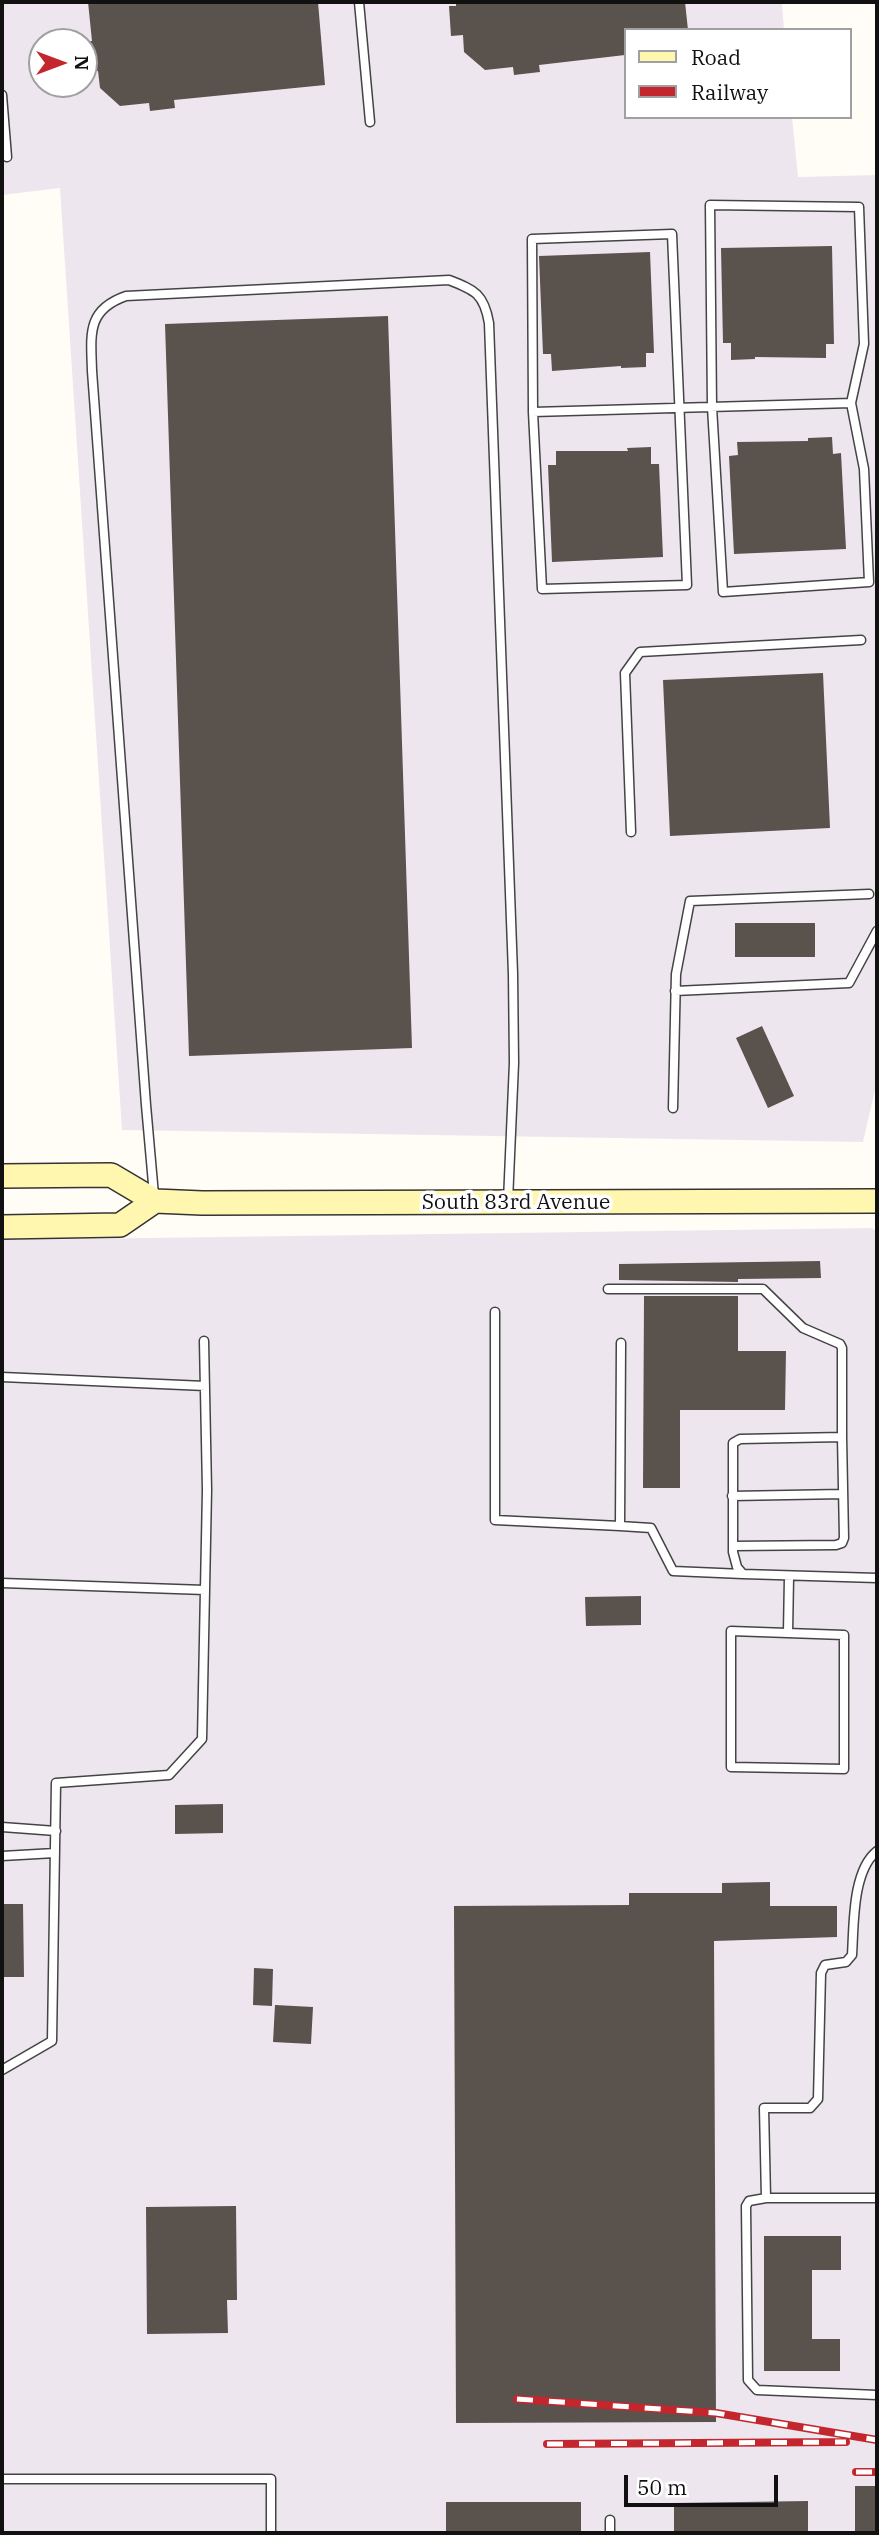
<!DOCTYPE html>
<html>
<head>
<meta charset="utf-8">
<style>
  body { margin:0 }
  #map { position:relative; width:879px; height:2535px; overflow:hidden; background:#fffdf5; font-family:"IBM Plex Serif",serif }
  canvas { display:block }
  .frame { position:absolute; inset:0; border:4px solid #111; pointer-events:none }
  .legend { position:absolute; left:624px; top:28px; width:228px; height:91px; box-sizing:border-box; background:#fff; border:2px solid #a0a0a0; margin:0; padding:9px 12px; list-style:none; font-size:21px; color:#111 }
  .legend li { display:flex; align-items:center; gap:14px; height:35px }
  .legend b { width:35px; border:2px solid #a0a0a0 }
  .north { position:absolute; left:28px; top:28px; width:70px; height:70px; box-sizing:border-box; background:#fff; border:2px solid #a0a0a0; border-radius:50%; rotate:90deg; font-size:19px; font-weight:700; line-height:28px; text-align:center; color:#111 }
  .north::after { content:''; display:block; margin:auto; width:24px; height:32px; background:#c4262e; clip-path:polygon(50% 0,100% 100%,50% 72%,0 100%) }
  .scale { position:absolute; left:624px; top:2475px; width:154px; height:32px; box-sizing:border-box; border:4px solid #111; border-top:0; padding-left:9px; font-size:21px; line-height:24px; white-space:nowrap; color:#111; -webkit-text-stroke:5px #fff; paint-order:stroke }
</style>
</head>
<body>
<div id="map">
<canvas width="879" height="2535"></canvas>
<div class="frame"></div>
<ul class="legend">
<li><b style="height:9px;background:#fff6b0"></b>Road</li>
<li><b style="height:9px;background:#c4262e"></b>Railway</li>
</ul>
<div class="north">N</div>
<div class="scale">50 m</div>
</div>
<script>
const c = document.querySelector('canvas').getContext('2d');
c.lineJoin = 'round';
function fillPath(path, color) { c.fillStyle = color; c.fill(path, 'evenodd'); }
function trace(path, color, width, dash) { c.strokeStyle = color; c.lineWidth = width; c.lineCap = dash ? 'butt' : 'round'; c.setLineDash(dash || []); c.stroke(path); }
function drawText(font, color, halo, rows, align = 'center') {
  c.font = font + ' "IBM Plex Serif",serif'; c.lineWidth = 7; c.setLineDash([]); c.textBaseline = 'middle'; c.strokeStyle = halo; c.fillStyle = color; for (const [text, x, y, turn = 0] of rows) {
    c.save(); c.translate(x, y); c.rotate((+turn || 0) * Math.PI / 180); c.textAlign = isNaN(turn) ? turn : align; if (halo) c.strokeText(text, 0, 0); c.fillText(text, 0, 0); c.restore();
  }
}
fillPath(new Path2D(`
  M 2,2 L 782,2 L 784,30 L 625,30 L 625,117 L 792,117 L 798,177 L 877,175 L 877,1081 L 863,1142 L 122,1130 L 60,188 L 2,195 ZM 42,42 L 84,42 L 84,84 L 42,84 Z
  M 872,1228 L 877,1232 L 877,2533 L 2,2533 L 2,1240 Z`), '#eee6ef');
fillPath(new Path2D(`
  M 88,2 L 318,2 L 325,85 L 174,100 L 175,108 L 150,111 L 149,103 L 120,106 L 100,88 L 98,71 L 87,72 L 84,42 L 92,41 Z
  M 456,2 L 685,2 L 688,30 L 625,30 L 625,55 L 539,65 L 540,72 L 514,75 L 513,67 L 485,70 L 464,52 L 463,35 L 451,36 L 449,6 L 456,6 Z
  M 832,246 L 834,344 L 826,344 L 826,358 L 755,357 L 755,359 L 731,360 L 731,343 L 723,343 L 721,248 Z
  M 650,252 L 654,353 L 646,353 L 646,367 L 621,368 L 621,366 L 552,371 L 551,354 L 543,354 L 539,256 Z
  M 388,316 L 412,1048 L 189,1056 L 165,324 Z
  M 832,437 L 833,454 L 841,453 L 846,549 L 734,554 L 729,456 L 738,455 L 737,442 L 808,441 L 808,438 Z
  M 651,447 L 651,464 L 659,464 L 663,557 L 552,562 L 548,465 L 556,465 L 556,451 L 628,451 L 627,448 Z
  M 823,673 L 830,828 L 670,836 L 663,680 Z
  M 735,923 L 815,923 L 815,957 L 735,957 Z
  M 762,1026 L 794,1096 L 768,1108 L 736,1038 Z
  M 820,1261 L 821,1278 L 738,1279 L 738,1282 L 619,1280 L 619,1264 Z
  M 644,1296 L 738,1296 L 738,1351 L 786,1351 L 785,1410 L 680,1410 L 680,1488 L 643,1488 Z
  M 641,1596 L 641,1625 L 586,1626 L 585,1597 Z
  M 223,1804 L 223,1833 L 175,1834 L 175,1805 Z
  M 770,1882 L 770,1906 L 837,1906 L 837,1937 L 714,1941 L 716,2422 L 456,2423 L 454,1906 L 629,1905 L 629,1893 L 722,1893 L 722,1883 Z
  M 2,1904 L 23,1904 L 24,1977 L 2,1977 Z
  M 254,1968 L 273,1969 L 272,2006 L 253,2005 Z
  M 275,2005 L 313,2007 L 311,2044 L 273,2042 Z
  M 236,2206 L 237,2300 L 227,2300 L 228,2333 L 147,2334 L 146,2207 Z
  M 764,2236 L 841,2236 L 841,2270 L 812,2270 L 812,2339 L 840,2339 L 840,2371 L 764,2371 Z
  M 855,2486 L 877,2486 L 877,2533 L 855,2533 Z
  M 808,2501 L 808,2533 L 674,2533 L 674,2503 Z
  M 446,2502 L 581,2502 L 581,2533 L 446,2533 Z`), '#5a524d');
const service = new Path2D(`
  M 359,2 L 370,122
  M 2,95 L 7,157
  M 710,205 L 859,207 L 864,344 L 851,403 L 864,469 L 869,582 L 723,592 L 712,407 Z
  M 533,412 L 542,589 L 687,585 L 672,234 L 532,239 L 533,412 C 639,409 745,406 851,403
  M 631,832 L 625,673 L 640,652 L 861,640
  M 675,991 L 849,983 L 877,931
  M 673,1108 L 676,974 L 690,901 L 869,894
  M 154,1195 L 146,1105 L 92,371 C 91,335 86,310 126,296 L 449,280 C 475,290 484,294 489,323 L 513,974 L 514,1063 L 508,1201
  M 608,1289 L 763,1289 L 803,1328 L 840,1344 L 842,1348 L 842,1437 L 740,1439 L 733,1443 L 733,1552 L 737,1567 L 743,1574 L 877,1578
  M 495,1312 L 495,1520 L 620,1526
  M 621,1343 L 620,1526 L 651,1528 L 673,1571 L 743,1574
  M 2,1377 L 205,1386
  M 732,1496 L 843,1494
  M 733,1546 L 836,1545 L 842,1543 L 844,1538 L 842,1437
  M 2,1583 L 205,1590
  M 731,1631 L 844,1635 L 844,1769 L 731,1767 Z
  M 788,1633 L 789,1577
  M 2,1827 L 56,1831
  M 877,1851 C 852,1871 854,1925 852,1955 L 846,1962 L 825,1965 L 821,1973 L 818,2099 L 810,2108 L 764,2108 L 766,2198 L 877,2198
  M 2,1856 L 55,1853
  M 2,2070 L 52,2041 L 56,1783 L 169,1775 L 202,1739 L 207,1490 L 204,1341
  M 766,2198 L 749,2201 L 746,2206 L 748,2380 L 757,2390 L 877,2395
  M 2,2479 L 271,2479 L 271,2533
  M 610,2520 L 610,2533`);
const secondary = new Path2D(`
  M 2,1176 L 111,1175 L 155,1201 L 202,1203 L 877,1201
  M 2,1227 L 120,1225 L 155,1201`);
trace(service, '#444', 11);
trace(secondary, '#333', 26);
trace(service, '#fff', 8);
trace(secondary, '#fff6b0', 23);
const rail = new Path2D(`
  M 517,2399 L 716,2413 L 877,2440
  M 547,2444 L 846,2442
  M 856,2472 L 877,2472`);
trace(rail, '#c4262e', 8);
trace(rail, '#fff', 5, [16]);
drawText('21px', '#111', '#fff', [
  ["South 83rd Avenue",516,1203]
]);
</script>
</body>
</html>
